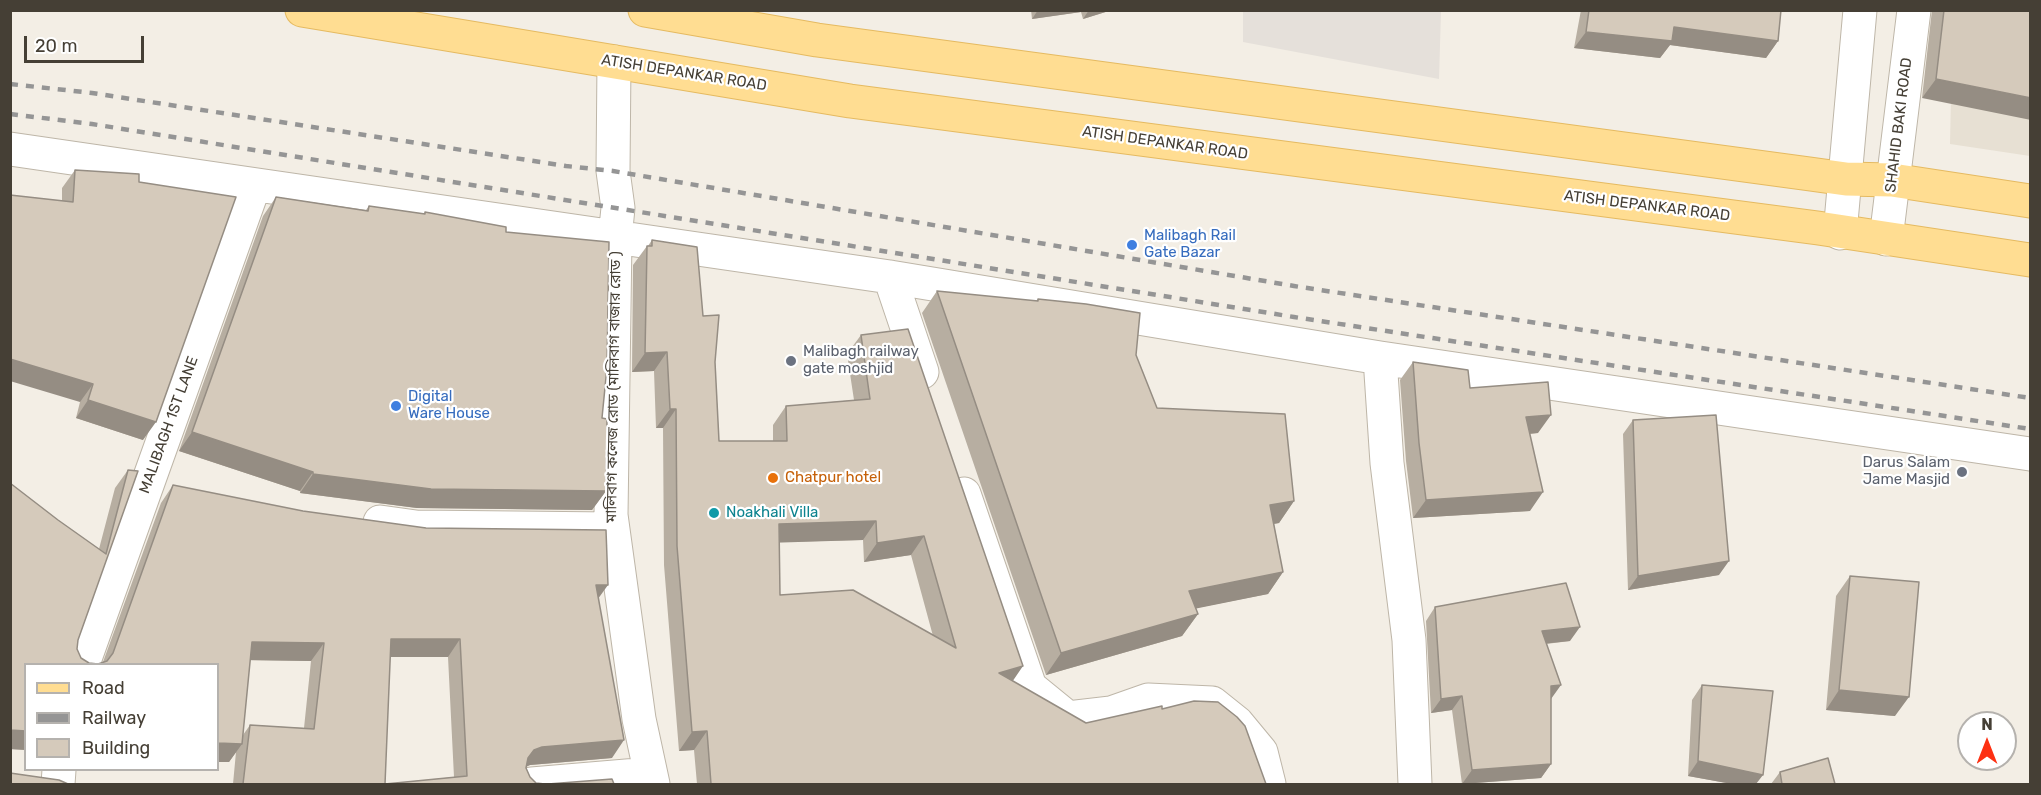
<!DOCTYPE html>
<html>
<head>
<meta charset="utf-8">
<style>
  body { margin:0 }
  #map { position:relative; width:2041px; height:795px; overflow:hidden; background:#f3eee5; font-family:Rubik,sans-serif }
  canvas { display:block }
  .frame { position:absolute; inset:0; border:12px solid #453f35; pointer-events:none }
  .legend { position:absolute; left:24px; top:663px; width:195px; height:108px; box-sizing:border-box; background:#fff; border:2px solid #b5b2ae; margin:0; padding:8px 10px; list-style:none; font-size:18px; color:#453f35 }
  .legend li { display:flex; align-items:center; gap:12px; height:30px }
  .legend b { width:30px; border:2px solid #b5b2ae }
  .north { position:absolute; left:1957px; top:711px; width:60px; height:60px; box-sizing:border-box; background:#fff; border:2px solid #b5b2ae; border-radius:50%; rotate:0deg; font-size:16px; font-weight:700; line-height:24px; text-align:center; color:#453f35 }
  .north::after { content:''; display:block; margin:auto; width:21px; height:27px; background:#fd3012; clip-path:polygon(50% 0,100% 100%,50% 72%,0 100%) }
  .scale { position:absolute; left:24px; top:36px; width:120px; height:27px; box-sizing:border-box; border:3px solid #453f35; border-top:0; padding-left:8px; font-size:18px; line-height:21px; white-space:nowrap; color:#453f35; -webkit-text-stroke:4px #fff; paint-order:stroke }
</style>
</head>
<body>
<div id="map">
<canvas width="2041" height="795"></canvas>
<div class="frame"></div>
<ul class="legend">
<li><b style="height:8px;background:#ffdd92"></b>Road</li>
<li><b style="height:8px;background:#959595"></b>Railway</li>
<li><b style="height:16px;background:#d5cabb"></b>Building</li>
</ul>
<div class="north">N</div>
<div class="scale">20 m</div>
</div>
<script>
const c = document.querySelector('canvas').getContext('2d');
c.lineJoin = 'round';
function fillPath(path, color) { c.fillStyle = color; c.fill(path, 'evenodd'); }
function trace(path, color, width, dash) { c.strokeStyle = color; c.lineWidth = width; c.lineCap = dash ? 'butt' : 'round'; c.setLineDash(dash || []); c.stroke(path); }
function drawText(font, color, halo, rows, align = 'center') {
  c.font = font + ' Rubik,"Noto Sans Bengali",sans-serif'; c.lineWidth = 4.5; c.setLineDash([]); c.textBaseline = 'middle'; c.strokeStyle = halo; c.fillStyle = color; for (const [text, x, y, turn = 0] of rows) {
    c.save(); c.translate(x, y); c.rotate((+turn || 0) * Math.PI / 180); c.textAlign = isNaN(turn) ? turn : align; if (halo) c.strokeText(text, 0, 0); c.fillText(text, 0, 0); c.restore();
  }
}
fillPath(new Path2D(`
  M 1953,11 L 2030,11 L 2030,156 L 1950,144 Z`), '#e7e0d3');
fillPath(new Path2D(`
  M 1243,11 L 1441,11 L 1439,79 L 1243,42 Z`), '#e5e0da');
const minor = new Path2D(`
  M 614,62 L 613,171 L 618,208 L 615,238 L 611,515 L 639,719 L 653,784
  M 10,149 L 890,277 L 1380,358 L 2030,454
  M 1840,233 L 1860,10
  M 1886,239 L 1914,10
  M 890,277 L 922,372
  M 1380,358 L 1387,463 L 1409,640 L 1415,784
  M 964,494 L 1030,687 L 1068,718 L 1111,713 L 1148,700 L 1212,703 L 1237,723 L 1261,752 L 1269,784
  M 380,522 L 416,527 L 612,529
  M 83,664 L 254,186
  M 58,784 L 59,770
  M 532,784 L 650,774`);
const major = new Path2D(`
  M 302,10 L 850,101 L 1818,228 L 2030,260
  M 645,10 L 817,40 L 1810,174 L 1846,179 L 1892,180 L 2030,201`);
trace(minor, '#beb6a8', 35);
trace(major, '#e5ba61', 35);
trace(minor, '#fff', 33);
trace(major, '#ffdd92', 33);
trace(new Path2D(`
  M 10,84 L 92,93 L 566,166 L 613,171 L 1294,286 L 2030,398
  M 10,114 L 92,124 L 1294,317 L 2030,429`), '#959595', 4.5, [8, 8]);
fillPath(new Path2D(`
  M 1031,10 L 1112,10 L 1083,19 L 1081,12 L 1032,19 Z
  M 1581,10 L 1781,10 L 1778,41 L 1766,58 L 1670,45 L 1660,58 L 1574,48 Z
  M 1932,10 L 2031,10 L 1922,98 Z
  M 75,170 L 139,182 L 143,440 L 76,418 L 80,402 L 62,200 L 62,188 Z
  M 276,197 L 366,210 L 369,206 L 424,214 L 425,212 L 506,232 L 602,418 L 606,491 L 592,510 L 417,508 L 300,493 L 300,491 L 179,451 L 263,216 Z
  M 652,240 L 703,316 L 715,362 L 719,441 L 773,441 L 773,425 L 786,406 L 854,400 L 847,354 L 861,335 L 1013,681 L 1086,723 L 1162,709 L 1266,784 L 697,784 L 694,750 L 679,751 L 664,565 L 663,428 L 656,428 L 654,371 L 632,372 L 633,265 L 647,246 L 648,246 ZM 863,540 L 864,562 L 911,555 L 933,636 L 780,595 L 779,542 Z
  M 937,291 L 1036,301 L 1038,299 L 1136,355 L 1157,408 L 1294,501 L 1279,523 L 1274,524 L 1283,572 L 1268,594 L 1196,608 L 1198,614 L 1182,636 L 1046,675 L 922,313 Z
  M 1413,362 L 1470,388 L 1538,433 L 1530,434 L 1530,511 L 1413,518 L 1406,461 L 1400,380 Z
  M 1633,420 L 1719,575 L 1628,590 L 1623,434 Z
  M 128,470 L 138,471 L 78,640 L 77,649 L 81,658 L 89,663 L 26,750 L 10,749 L 10,483 L 58,520 L 99,549 L 115,488 Z
  M 173,485 L 598,598 L 612,758 L 530,765 L 526,767 L 530,777 L 536,783 L 545,784 L 233,784 L 236,752 L 229,762 L 218,762 L 218,664 L 103,662 L 161,503 ZM 390,657 L 448,657 L 454,777 L 385,784 ZM 250,660 L 311,661 L 304,728 L 250,725 L 243,735 Z
  M 1850,576 L 1895,716 L 1826,710 L 1836,596 Z
  M 1435,607 L 1570,641 L 1546,644 L 1551,699 L 1551,764 L 1541,778 L 1462,784 L 1452,710 L 1431,713 L 1426,621 Z
  M 1702,685 L 1756,784 L 1732,784 L 1688,776 L 1692,700 Z
  M 1780,772 L 1835,784 L 1771,784 Z`), '#b7aea1');
fillPath(new Path2D(`
  M 1038,10 L 1082,10 L 1081,12 L 1032,19 Z
  M 1089,10 L 1112,10 L 1083,19 Z
  M 1674,27 L 1778,41 L 1766,58 L 1670,45 L 1660,58 L 1574,48 L 1586,32 Z
  M 1936,79 L 2031,98 L 2031,120 L 1922,98 Z
  M 667,352 L 654,371 L 632,372 L 645,353 Z
  M 10,359 L 93,384 L 80,402 L 10,381 Z
  M 88,400 L 156,422 L 143,440 L 76,418 Z
  M 670,409 L 676,409 L 663,428 L 656,428 Z
  M 1551,415 L 1538,433 L 1513,435 L 1526,417 Z
  M 192,432 L 313,472 L 300,491 L 179,451 Z
  M 313,474 L 606,491 L 592,510 L 417,508 L 300,493 Z
  M 1543,492 L 1530,511 L 1413,518 L 1426,500 Z
  M 1294,501 L 1279,523 L 1254,527 L 1270,505 Z
  M 876,521 L 863,540 L 766,543 L 779,524 Z
  M 924,536 L 911,555 L 864,562 L 877,543 Z
  M 1729,561 L 1719,575 L 1628,590 L 1638,576 Z
  M 1283,572 L 1268,594 L 1174,613 L 1189,591 Z
  M 596,585 L 608,585 L 595,603 Z
  M 1198,614 L 1182,636 L 1046,675 L 1061,653 Z
  M 1580,627 L 1570,641 L 1532,645 L 1542,631 Z
  M 391,639 L 460,639 L 448,657 L 378,657 Z
  M 252,642 L 324,643 L 311,661 L 239,660 Z
  M 1023,666 L 1010,685 L 999,673 Z
  M 1561,685 L 1551,699 L 1551,686 Z
  M 1839,690 L 1909,697 L 1895,716 L 1826,710 Z
  M 1462,696 L 1452,710 L 1431,713 L 1441,699 Z
  M 10,730 L 26,731 L 26,750 L 10,749 Z
  M 707,731 L 694,750 L 679,751 L 692,732 Z
  M 624,740 L 612,758 L 530,765 L 522,768 L 528,758 L 534,750 L 542,747 Z
  M 218,743 L 242,744 L 229,762 L 218,762 Z
  M 1698,761 L 1763,775 L 1756,784 L 1732,784 L 1688,776 Z
  M 1551,764 L 1541,778 L 1462,784 L 1472,770 Z`), '#958d83');
const building = new Path2D(`
  M 1589,10 L 1781,10 L 1778,41 L 1674,27 L 1672,41 L 1586,32 Z
  M 1944,10 L 2031,10 L 2031,98 L 1936,79 Z
  M 75,170 L 139,174 L 139,182 L 236,197 L 156,422 L 88,400 L 93,384 L 10,359 L 10,195 L 73,202 Z
  M 276,197 L 368,211 L 369,206 L 425,214 L 425,212 L 506,227 L 506,232 L 609,242 L 607,367 L 602,418 L 607,419 L 606,491 L 431,489 L 313,474 L 313,472 L 192,432 Z
  M 652,240 L 697,247 L 703,316 L 719,315 L 715,362 L 719,441 L 787,441 L 786,406 L 870,399 L 861,335 L 908,329 L 1023,666 L 999,673 L 1086,723 L 1162,706 L 1162,709 L 1194,701 L 1218,702 L 1237,717 L 1245,726 L 1266,784 L 711,784 L 707,731 L 692,732 L 677,546 L 676,409 L 670,409 L 667,352 L 645,353 L 647,246 L 652,246 ZM 876,521 L 877,543 L 924,536 L 956,648 L 853,590 L 780,595 L 779,524 Z
  M 937,291 L 1038,301 L 1038,299 L 1086,304 L 1140,313 L 1136,355 L 1157,408 L 1285,414 L 1294,501 L 1270,505 L 1283,572 L 1189,591 L 1198,614 L 1061,653 Z
  M 1413,362 L 1468,370 L 1470,388 L 1548,382 L 1551,415 L 1526,417 L 1543,492 L 1426,500 L 1419,443 Z
  M 1716,415 L 1729,561 L 1638,576 L 1633,420 Z
  M 128,470 L 138,471 L 78,640 L 77,649 L 81,658 L 89,663 L 98,664 L 26,664 L 26,731 L 10,730 L 10,483 L 58,520 L 106,554 Z
  M 173,485 L 303,511 L 426,528 L 606,530 L 608,585 L 596,585 L 624,740 L 542,747 L 534,750 L 528,758 L 526,768 L 530,777 L 536,783 L 545,784 L 243,784 L 250,725 L 314,729 L 324,643 L 252,642 L 242,744 L 218,743 L 218,664 L 98,664 L 107,661 L 113,653 ZM 391,639 L 460,639 L 467,776 L 385,784 Z
  M 1850,576 L 1919,582 L 1909,697 L 1839,690 Z
  M 1566,583 L 1580,627 L 1542,631 L 1561,685 L 1551,686 L 1551,764 L 1472,770 L 1462,696 L 1441,699 L 1435,607 Z
  M 1702,685 L 1773,691 L 1763,775 L 1698,761 Z
  M 1828,758 L 1835,784 L 1782,784 L 1780,772 Z
  M 10,773 L 59,780 L 68,784 L 10,784 Z
  M 612,779 L 614,784 L 548,784 Z`);
fillPath(building, '#d5cabb');
trace(building, '#958d83', 1.5);
for (const [x, y, r, color] of [
  [1132,245,6,"#3f7fe0"],
  [791,361,6,"#6b7280"],
  [396,406,6,"#3f7fe0"],
  [1962,472,6,"#6b7280"],
  [773,478,6,"#e8710a"],
  [714,513,6,"#0f9aa8"]
]) { const dot = new Path2D(); dot.arc(x, y, r, 0, 2 * Math.PI); c.fillStyle = color; c.fill(dot); trace(dot, '#fff', 2); }
drawText('15px', '#453f35', '#fff', [
  ["ATISH DEPANKAR ROAD",684,73,9],
  ["SHAHID BAKI ROAD",1899,125,-83],
  ["ATISH DEPANKAR ROAD",1165,143,8],
  ["ATISH DEPANKAR ROAD",1647,206,7],
  ["মালিবাগ কলেজ রোড (মালিবাগ বাজার রোড )",614,387,-89],
  ["MALIBAGH 1ST LANE",169,425,-70]
]);
drawText('15px', '#366cbe', '#fff', [
  ["Malibagh Rail",1144,236],
  ["Gate Bazar",1144,253],
  ["Digital",408,397],
  ["Ware House",408,414]
], 'left');
drawText('15px', '#5b616d', '#fff', [
  ["Malibagh railway",803,352],
  ["gate moshjid",803,369],
  ["Darus Salam",1950,463,"right"],
  ["Jame Masjid",1950,480,"right"]
], 'left');
drawText('15px', '#c56008', '#fff', [
  ["Chatpur hotel",785,478]
], 'left');
drawText('15px', '#0d838f', '#fff', [
  ["Noakhali Villa",726,513]
], 'left');
</script>
</body>
</html>
